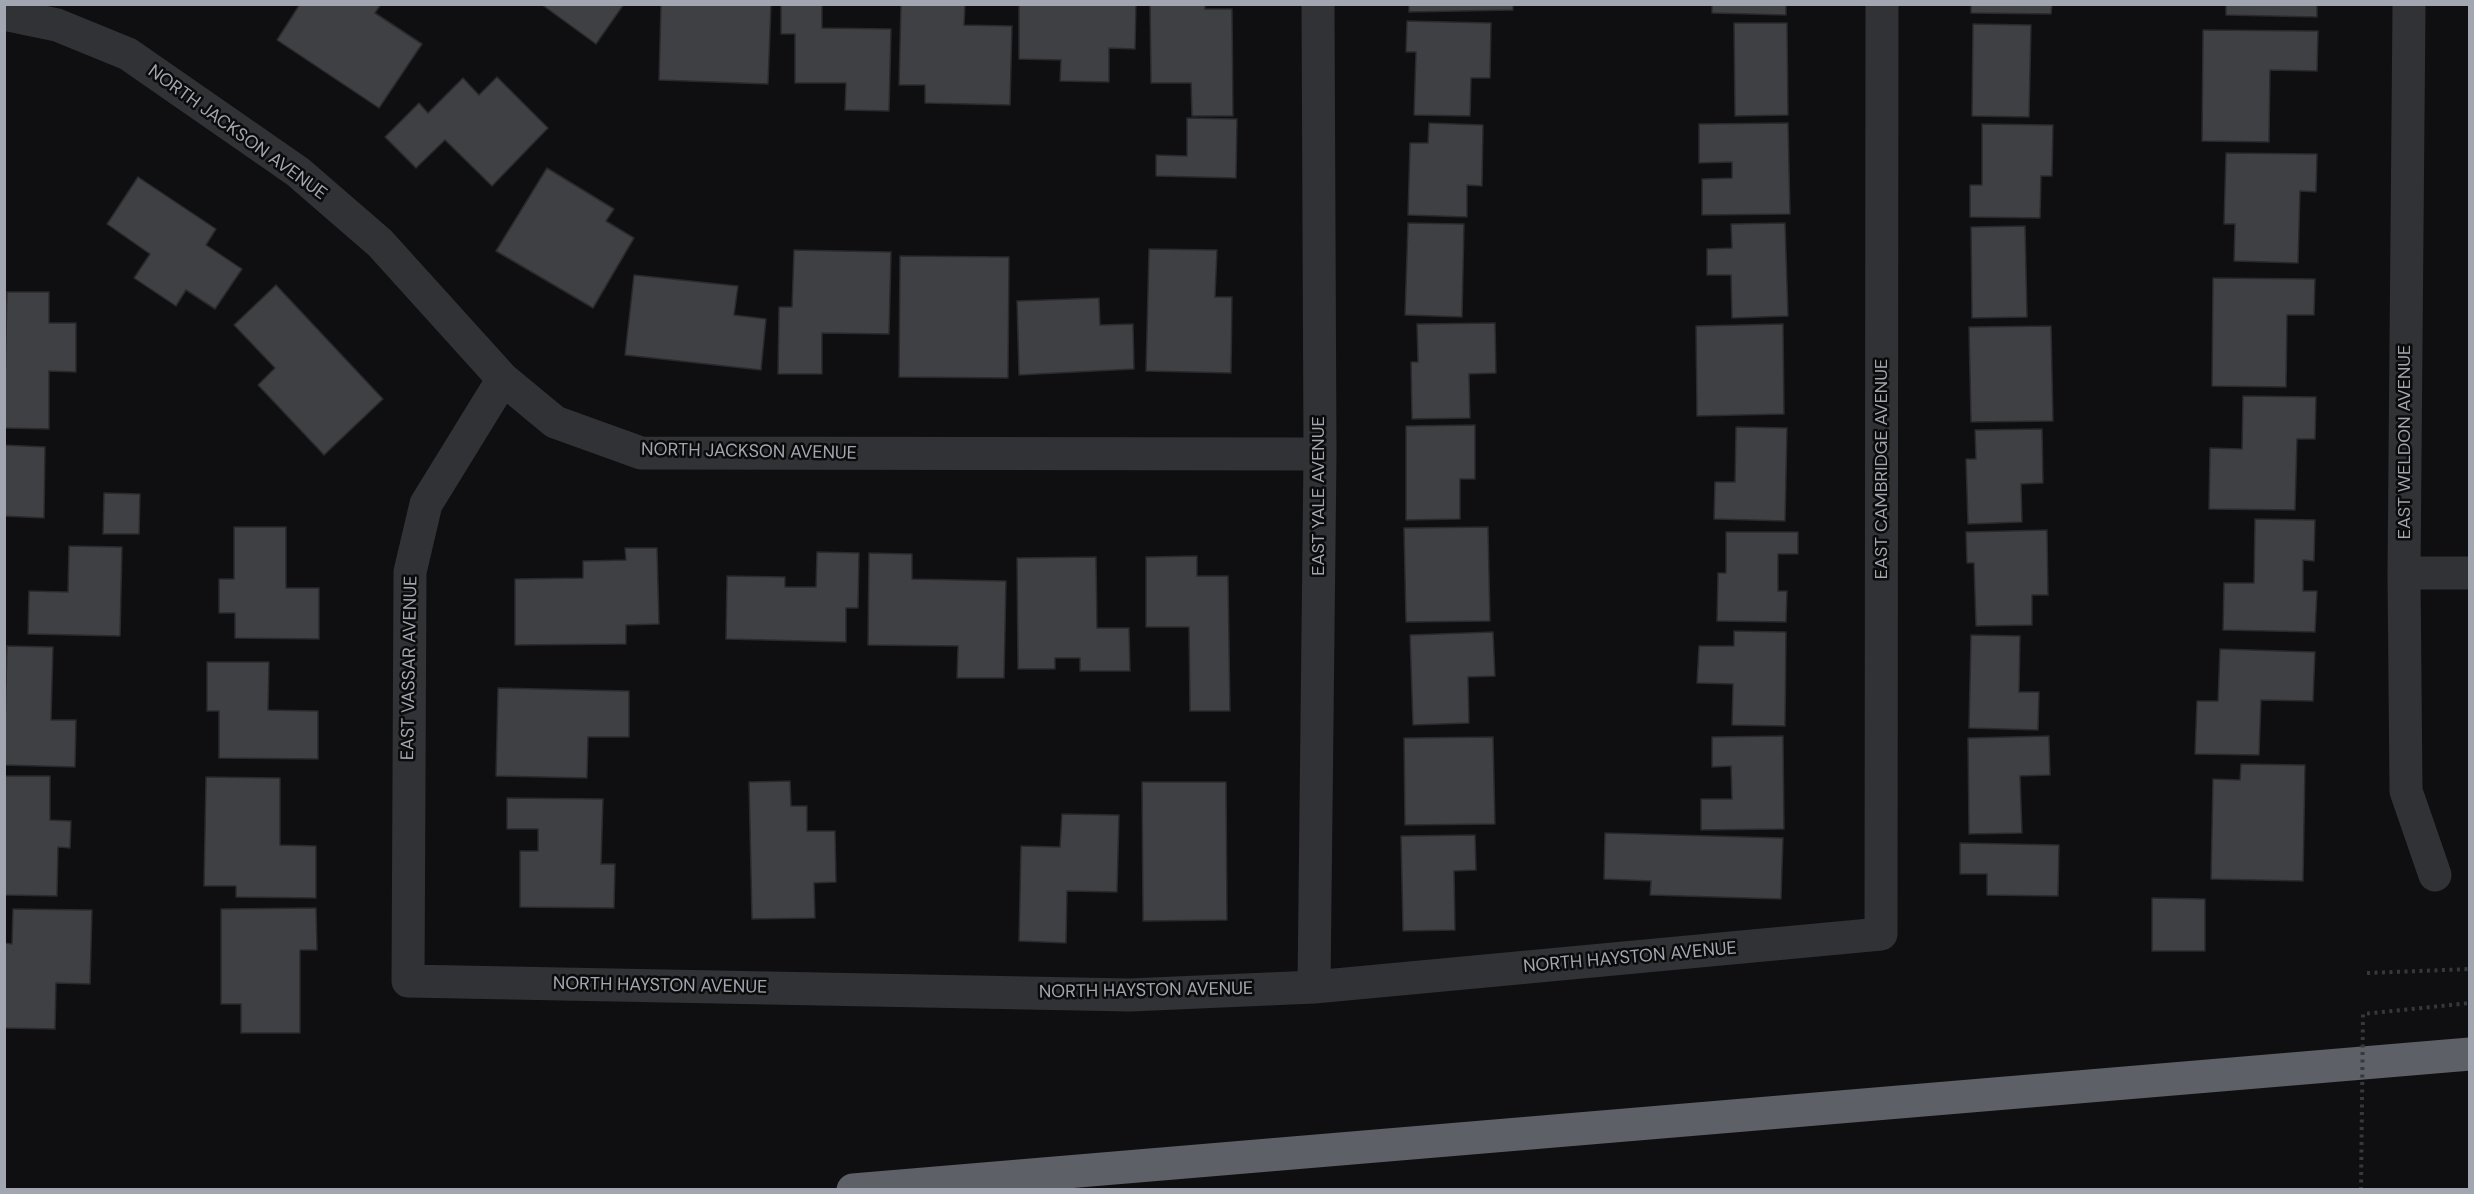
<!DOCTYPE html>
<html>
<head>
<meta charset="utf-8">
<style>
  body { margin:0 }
  #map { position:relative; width:2474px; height:1194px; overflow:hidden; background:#0f0f11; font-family:"DM Sans",sans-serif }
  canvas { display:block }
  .frame { position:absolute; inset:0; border:6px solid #a2a6b0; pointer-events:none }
</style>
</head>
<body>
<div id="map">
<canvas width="2474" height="1194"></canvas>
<div class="frame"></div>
</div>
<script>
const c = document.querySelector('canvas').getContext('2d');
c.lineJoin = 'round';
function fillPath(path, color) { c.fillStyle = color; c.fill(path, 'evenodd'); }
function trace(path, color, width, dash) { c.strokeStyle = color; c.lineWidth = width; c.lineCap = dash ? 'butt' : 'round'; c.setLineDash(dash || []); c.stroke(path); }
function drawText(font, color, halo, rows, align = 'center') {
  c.font = font + ' "DM Sans",sans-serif'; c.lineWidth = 5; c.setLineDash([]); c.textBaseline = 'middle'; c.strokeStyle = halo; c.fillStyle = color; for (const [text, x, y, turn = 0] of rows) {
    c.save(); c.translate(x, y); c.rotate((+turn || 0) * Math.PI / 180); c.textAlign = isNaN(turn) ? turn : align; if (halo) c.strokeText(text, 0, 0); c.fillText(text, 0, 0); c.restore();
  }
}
const building = new Path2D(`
  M 300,4 L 381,4 L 375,13 L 422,44 L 379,108 L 277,40 Z
  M 541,4 L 624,4 L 596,44 Z
  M 661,4 L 771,4 L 768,84 L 659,80 Z
  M 781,4 L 822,4 L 822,28 L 891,29 L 889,111 L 845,110 L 846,83 L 795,83 L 795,34 L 781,34 Z
  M 901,4 L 965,4 L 964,25 L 1012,26 L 1010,105 L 925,103 L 925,85 L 899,85 Z
  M 1019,4 L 1136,4 L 1135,49 L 1109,48 L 1109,82 L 1060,81 L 1061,60 L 1019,59 Z
  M 1150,4 L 1205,4 L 1205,9 L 1232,9 L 1233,116 L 1192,116 L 1191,83 L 1151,83 Z
  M 1409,4 L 1513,4 L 1513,10 L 1409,12 Z
  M 1712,4 L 1786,4 L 1786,15 L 1712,13 Z
  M 1971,4 L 2052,4 L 2051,14 L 1971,13 Z
  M 2226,4 L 2317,4 L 2317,17 L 2226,15 Z
  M 1407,21 L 1491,23 L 1490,78 L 1471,78 L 1470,116 L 1414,115 L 1416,52 L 1406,52 Z
  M 1734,23 L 1787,23 L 1788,115 L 1735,116 Z
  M 1973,24 L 2031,25 L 2029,117 L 1972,116 Z
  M 2203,30 L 2318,31 L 2317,71 L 2270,70 L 2269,142 L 2202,141 Z
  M 497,77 L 548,128 L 492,186 L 445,140 L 416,168 L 385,137 L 419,103 L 428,113 L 463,78 L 479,95 Z
  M 1187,118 L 1237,119 L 1236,178 L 1156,176 L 1156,155 L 1187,156 Z
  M 1429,123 L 1483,125 L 1482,186 L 1467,185 L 1467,217 L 1408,215 L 1410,143 L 1428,143 Z
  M 1788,123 L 1790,214 L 1702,215 L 1702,179 L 1732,178 L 1732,162 L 1699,163 L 1699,124 Z
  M 1982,124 L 2053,125 L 2052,176 L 2041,176 L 2040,218 L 1970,217 L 1970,185 L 1982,185 Z
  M 2226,153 L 2317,154 L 2316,192 L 2300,191 L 2298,263 L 2234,261 L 2235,224 L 2224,224 Z
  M 547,168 L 614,209 L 606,221 L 634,238 L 593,308 L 496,251 Z
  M 138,177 L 216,229 L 206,245 L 242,269 L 215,309 L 186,290 L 176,306 L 134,278 L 150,254 L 107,224 Z
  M 1408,223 L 1464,224 L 1462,317 L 1405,315 Z
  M 1785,223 L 1788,316 L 1732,318 L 1731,275 L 1707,275 L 1707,249 L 1732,248 L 1731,224 Z
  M 2025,226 L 2027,317 L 1972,318 L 1971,227 Z
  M 1149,249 L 1217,250 L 1215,297 L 1232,297 L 1231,373 L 1146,371 Z
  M 794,250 L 891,252 L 889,334 L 822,333 L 822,374 L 778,374 L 779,307 L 792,307 Z
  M 900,256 L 1009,257 L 1008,378 L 899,377 Z
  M 634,275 L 738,286 L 734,315 L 766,319 L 761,370 L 625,355 Z
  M 2213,278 L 2315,279 L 2314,315 L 2287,315 L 2286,387 L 2212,386 Z
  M 276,285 L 383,399 L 324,455 L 258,385 L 275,368 L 234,325 Z
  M 7,292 L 49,292 L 49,323 L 76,323 L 76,372 L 49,371 L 49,429 L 4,428 Z
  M 1099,298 L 1100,325 L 1133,324 L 1134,369 L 1019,375 L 1017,301 Z
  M 1495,323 L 1496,373 L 1469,374 L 1470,418 L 1412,419 L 1411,362 L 1418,362 L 1417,324 Z
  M 1783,324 L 1784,414 L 1697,416 L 1696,326 Z
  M 2051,326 L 2053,421 L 1971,422 L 1969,327 Z
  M 2243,396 L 2316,397 L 2315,439 L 2297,439 L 2295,510 L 2209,509 L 2210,448 L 2242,449 Z
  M 1475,425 L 1475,479 L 1460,479 L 1460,519 L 1406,520 L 1406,426 Z
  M 1736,427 L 1787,428 L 1785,521 L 1714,519 L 1715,482 L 1735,482 Z
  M 2042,429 L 2043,483 L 2021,484 L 2022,522 L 1968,524 L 1966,459 L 1976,459 L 1975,430 Z
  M 4,445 L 45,447 L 44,518 L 4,516 Z
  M 104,493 L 140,494 L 139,534 L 103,534 Z
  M 2255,519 L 2315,520 L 2314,561 L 2303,560 L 2303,591 L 2317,591 L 2315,632 L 2223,630 L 2224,583 L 2254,583 Z
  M 234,527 L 286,527 L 286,588 L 319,588 L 319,639 L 235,638 L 235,613 L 219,613 L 219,579 L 234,579 Z
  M 1488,527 L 1490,621 L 1406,622 L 1404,528 Z
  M 2047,530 L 2048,595 L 2032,595 L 2032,625 L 1976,626 L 1974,563 L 1967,563 L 1966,532 Z
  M 1726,532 L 1798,532 L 1798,554 L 1778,554 L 1778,591 L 1787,591 L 1786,622 L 1717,621 L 1718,573 L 1726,573 Z
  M 69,546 L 122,547 L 120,636 L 28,634 L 29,591 L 68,592 Z
  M 625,548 L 657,548 L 659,624 L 626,625 L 626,644 L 515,645 L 515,579 L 583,578 L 583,561 L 626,560 Z
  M 817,552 L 859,553 L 858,608 L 846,608 L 846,642 L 726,639 L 727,576 L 785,577 L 785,587 L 816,587 Z
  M 869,553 L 912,554 L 912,579 L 1006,581 L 1004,678 L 957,678 L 958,646 L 868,645 Z
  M 1197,556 L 1197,576 L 1228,576 L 1230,711 L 1190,711 L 1189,627 L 1146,627 L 1146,557 Z
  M 1096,557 L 1097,628 L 1129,628 L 1130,671 L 1080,671 L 1080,658 L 1055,658 L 1055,669 L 1018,669 L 1017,558 Z
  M 1734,631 L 1786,632 L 1785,726 L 1732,725 L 1733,684 L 1697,683 L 1699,646 L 1734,646 Z
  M 1493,632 L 1495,676 L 1468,677 L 1469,723 L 1413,725 L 1410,635 Z
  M 1971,635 L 2020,636 L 2019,692 L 2039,692 L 2038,730 L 1969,728 Z
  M 7,646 L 53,647 L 51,720 L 76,720 L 75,767 L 4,765 Z
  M 2220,649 L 2315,652 L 2313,701 L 2261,700 L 2259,755 L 2195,754 L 2197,701 L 2218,701 Z
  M 207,662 L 269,662 L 268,710 L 318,711 L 318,759 L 219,758 L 219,711 L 207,711 Z
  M 498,688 L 629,691 L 629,737 L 588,737 L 587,778 L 496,776 Z
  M 1783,736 L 1784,829 L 1701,830 L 1701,799 L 1732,799 L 1731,766 L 1712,767 L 1712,737 Z
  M 2049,736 L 2050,775 L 2020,776 L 2022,833 L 1969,834 L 1968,738 Z
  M 1493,737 L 1495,824 L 1405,825 L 1404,738 Z
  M 2241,764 L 2305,765 L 2303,881 L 2211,879 L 2213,779 L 2240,780 Z
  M 4,776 L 50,776 L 50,820 L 71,821 L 70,848 L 58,847 L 57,896 L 4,895 Z
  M 206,777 L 280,778 L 280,845 L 316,846 L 316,898 L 236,897 L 236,886 L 204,886 Z
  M 790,781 L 791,806 L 807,806 L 807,831 L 835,831 L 836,882 L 814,883 L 815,918 L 752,919 L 749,782 Z
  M 1142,782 L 1226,782 L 1227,920 L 1143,921 Z
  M 507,798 L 603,799 L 601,864 L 615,864 L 614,908 L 520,907 L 520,851 L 538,851 L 538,829 L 507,829 Z
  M 1062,814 L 1119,815 L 1117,892 L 1067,891 L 1066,943 L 1019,941 L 1021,846 L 1060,847 Z
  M 1605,833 L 1783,838 L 1781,899 L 1650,895 L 1651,881 L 1604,879 Z
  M 1475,835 L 1476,870 L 1454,871 L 1455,930 L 1403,931 L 1401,836 Z
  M 1960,843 L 2059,845 L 2058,896 L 1987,895 L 1987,874 L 1960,874 Z
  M 2152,898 L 2205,899 L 2205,951 L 2152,951 Z
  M 316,908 L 317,950 L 300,950 L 300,1033 L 241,1033 L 241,1004 L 221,1004 L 221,909 Z
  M 13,909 L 92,910 L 90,984 L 56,983 L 55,1029 L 4,1028 L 4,943 L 12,944 Z`);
fillPath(building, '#3f4044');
trace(building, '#2a2a2d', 1.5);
trace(new Path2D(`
  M 2367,973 L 2470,969`), '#37383c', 4, [3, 4.5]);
trace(new Path2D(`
  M 2409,4 L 2404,573 L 2406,791 L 2435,875
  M 4,14 L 57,25 L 128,54 L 298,172 L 380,243 L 503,379 L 555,422 L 641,453 L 1320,454
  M 503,379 L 426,504 L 410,572 L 408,981 L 1130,995 L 1314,987 L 1881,934 L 1882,4
  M 2404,573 L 2470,573
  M 1314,987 L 1320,454 L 1318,4`), '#313235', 33);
trace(new Path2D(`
  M 853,1190 L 2470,1054`), '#5d6066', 33);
trace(new Path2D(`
  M 2361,1190 L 2363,1014 L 2470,1003`), '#37383c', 4, [3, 4.5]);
drawText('18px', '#a2a6b0', '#0b0b0c', [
  ["NORTH JACKSON AVENUE",237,133,36],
  ["EAST WELDON AVENUE",2405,442,-90],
  ["NORTH JACKSON AVENUE",749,452,1],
  ["EAST CAMBRIDGE AVENUE",1882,469,-90],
  ["EAST YALE AVENUE",1319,496,-90],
  ["EAST VASSAR AVENUE",410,668,-89],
  ["NORTH HAYSTON AVENUE",1630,958,-5],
  ["NORTH HAYSTON AVENUE",660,986,1],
  ["NORTH HAYSTON AVENUE",1146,991,-1]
]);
</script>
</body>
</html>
